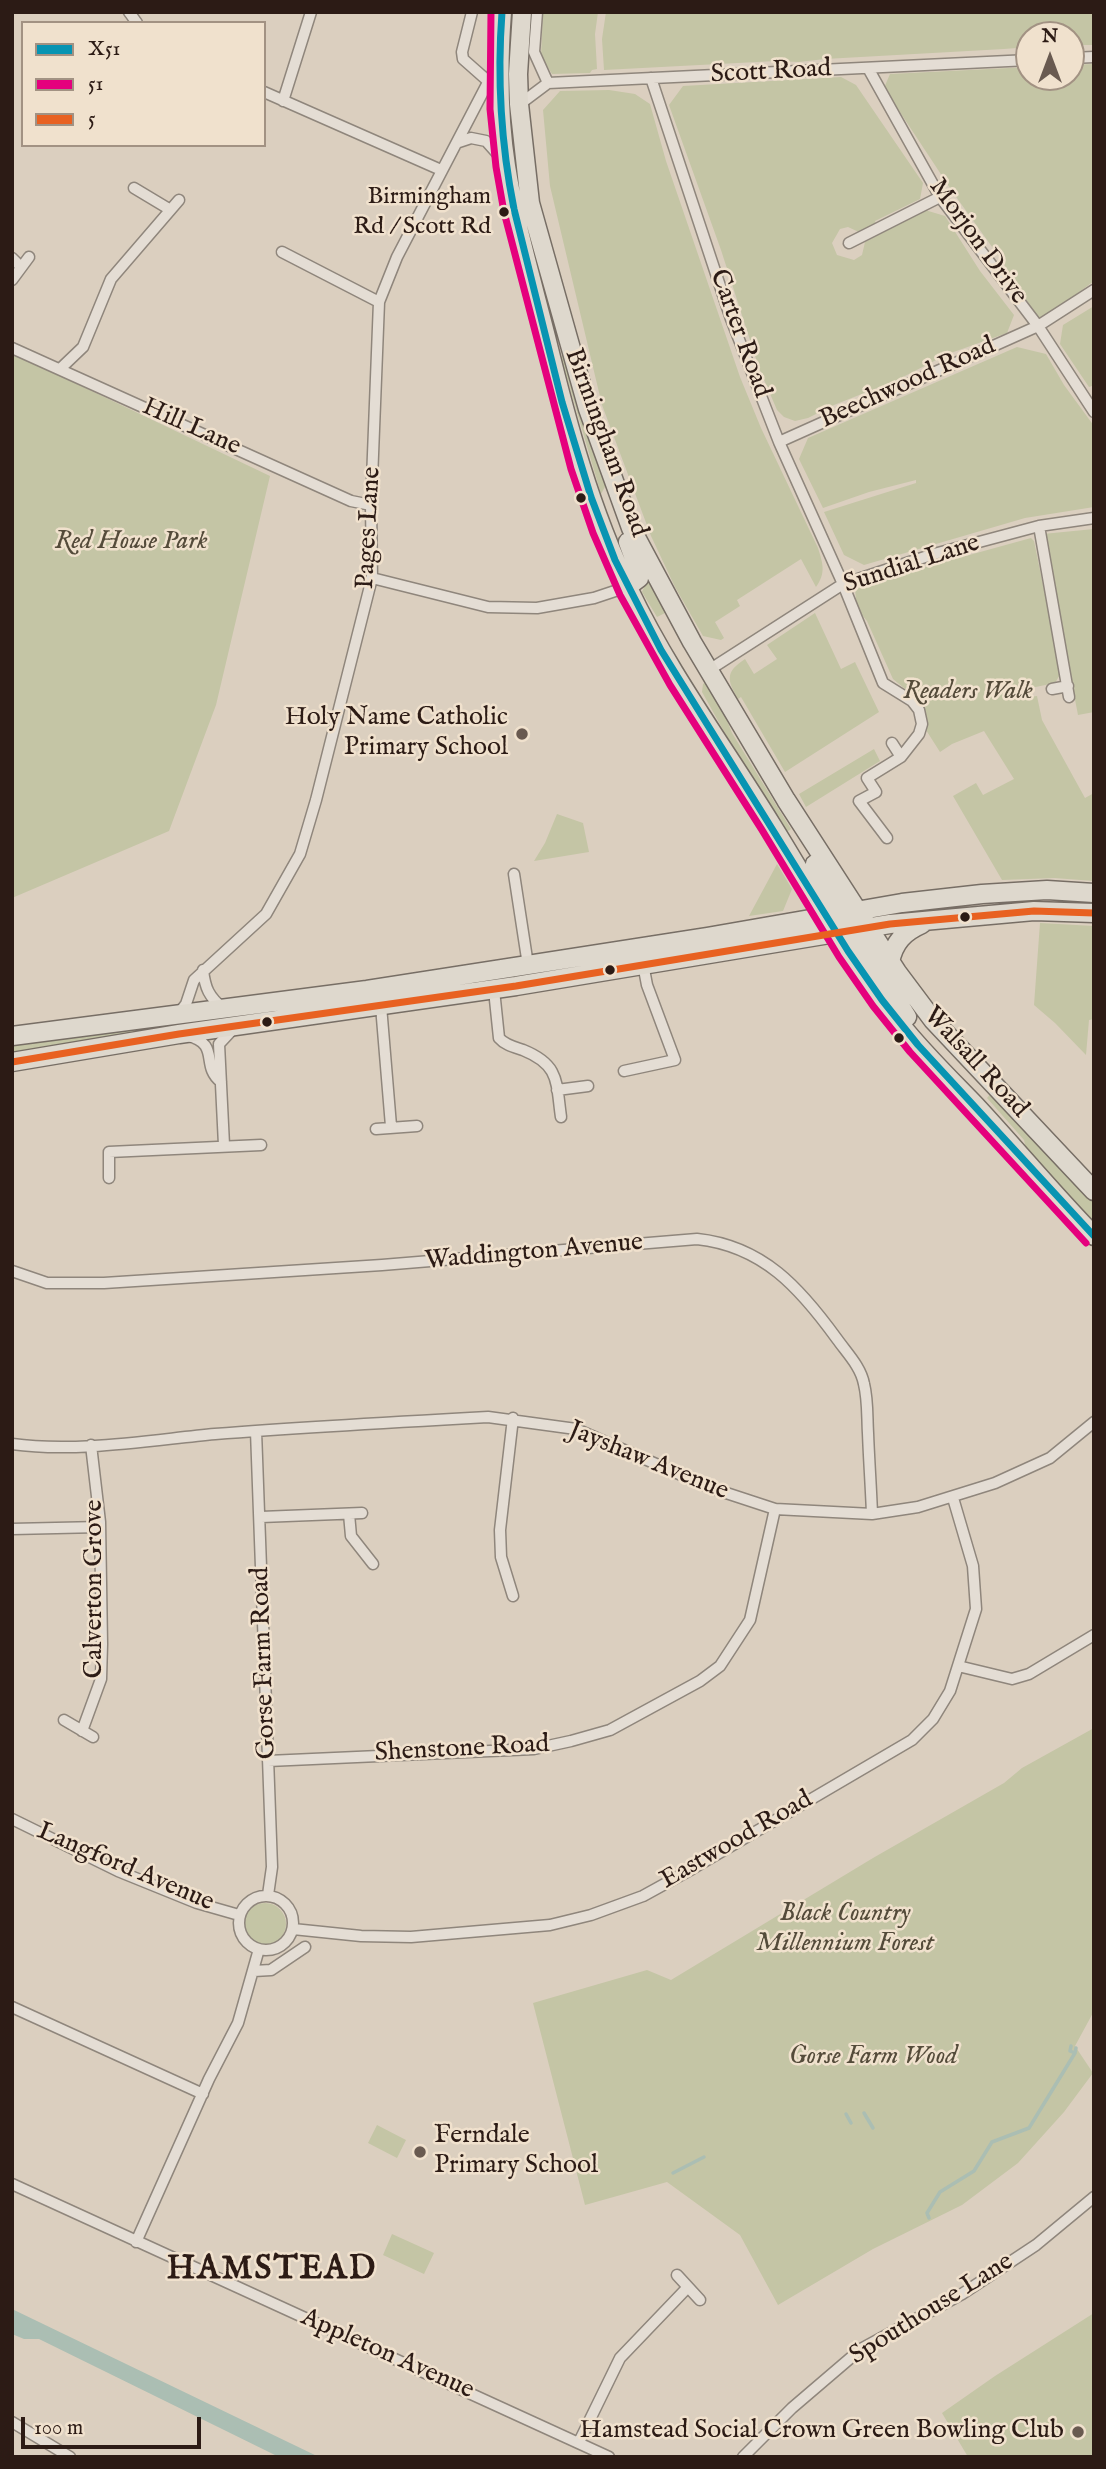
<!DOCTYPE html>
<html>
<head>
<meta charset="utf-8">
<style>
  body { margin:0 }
  #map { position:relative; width:1106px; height:2469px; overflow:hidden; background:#dbcfbf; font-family:"IM FELL English",serif }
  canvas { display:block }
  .frame { position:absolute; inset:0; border:14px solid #2c1b15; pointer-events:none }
  .legend { position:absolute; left:21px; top:21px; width:245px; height:126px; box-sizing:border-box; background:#f0e1cd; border:2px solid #a29283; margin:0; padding:9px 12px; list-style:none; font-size:21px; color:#2c1b15 }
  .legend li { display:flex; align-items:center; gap:14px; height:35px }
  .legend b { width:35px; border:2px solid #a29283 }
  .north { position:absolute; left:1015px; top:21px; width:70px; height:70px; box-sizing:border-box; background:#f0e1cd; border:2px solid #a29283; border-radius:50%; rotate:0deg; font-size:19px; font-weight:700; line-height:28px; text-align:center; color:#2c1b15 }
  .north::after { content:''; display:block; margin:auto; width:24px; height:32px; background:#695a50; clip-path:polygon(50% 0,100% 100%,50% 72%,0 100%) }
  .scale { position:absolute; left:21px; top:2417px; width:180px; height:32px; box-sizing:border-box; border:4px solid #2c1b15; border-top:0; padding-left:9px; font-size:21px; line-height:24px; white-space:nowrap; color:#2c1b15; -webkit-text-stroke:5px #f0e1cd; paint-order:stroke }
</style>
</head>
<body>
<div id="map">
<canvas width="1106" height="2469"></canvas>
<div class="frame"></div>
<ul class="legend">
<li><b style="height:9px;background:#0794b2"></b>X51</li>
<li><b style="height:9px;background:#e5007d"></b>51</li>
<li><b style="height:9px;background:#e86121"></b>5</li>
</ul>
<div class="north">N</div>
<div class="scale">100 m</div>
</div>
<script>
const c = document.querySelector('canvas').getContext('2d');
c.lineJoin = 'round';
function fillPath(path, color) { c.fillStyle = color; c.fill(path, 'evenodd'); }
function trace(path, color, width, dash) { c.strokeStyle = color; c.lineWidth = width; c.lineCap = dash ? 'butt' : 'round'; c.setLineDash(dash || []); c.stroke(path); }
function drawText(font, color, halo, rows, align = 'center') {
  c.font = font + ' "IM FELL English",serif'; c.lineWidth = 5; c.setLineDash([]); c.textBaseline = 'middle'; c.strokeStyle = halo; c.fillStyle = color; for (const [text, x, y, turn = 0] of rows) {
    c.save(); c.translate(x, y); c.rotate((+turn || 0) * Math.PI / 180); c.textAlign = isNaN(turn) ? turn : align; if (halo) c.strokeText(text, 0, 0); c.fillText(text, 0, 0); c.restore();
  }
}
fillPath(new Path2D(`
  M 543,12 L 598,12 L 595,34 L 597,69 L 592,70 L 590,73 L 552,74 L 541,56 Z
  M 606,12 L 1094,12 L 1094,45 L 1071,45 L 1071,35 L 1029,35 L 1029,47 L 1004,49 L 825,59 L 799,62 L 776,61 L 604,70 L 602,39 Z
  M 1094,64 L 1094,281 L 1043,319 L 1037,317 L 1000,258 L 954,194 L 884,88 L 890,74 L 1029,67 L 1029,77 L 1071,77 L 1071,65 Z
  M 841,77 L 856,85 L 923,183 L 920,199 L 875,221 L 876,225 L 861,233 L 848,227 L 840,229 L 832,243 L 837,255 L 854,260 L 862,255 L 865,242 L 925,210 L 945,216 L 980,271 L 1014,315 L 1007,333 L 948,354 L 897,380 L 834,405 L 808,418 L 795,421 L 784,417 L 777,410 L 759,368 L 721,250 L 669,105 L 683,86 Z
  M 609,90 L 635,94 L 650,104 L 666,161 L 740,377 L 761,428 L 818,548 C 823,564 826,573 816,587 L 801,559 L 737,600 L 740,606 L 715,622 L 724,638 L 721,640 L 703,636 L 675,587 L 651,536 L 602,405 L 550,186 L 543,110 L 560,91 Z
  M 1094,306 L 1094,389 L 1092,386 L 1089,387 L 1060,344 L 1063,325 Z
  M 562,347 L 606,485 L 601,494 L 562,361 Z
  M 1017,347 L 1046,354 L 1064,385 L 1094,426 L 1094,507 L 1025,518 L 864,565 L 844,555 L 824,512 L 916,483 L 916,480 L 869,492 L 823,508 L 799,459 L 808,438 Z
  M 12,353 L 270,476 L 216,705 L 169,831 L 12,898 Z
  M 1094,529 L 1094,712 L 1078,715 L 1043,534 Z
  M 1031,538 L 1034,541 L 1061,673 L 1055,683 L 1021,690 L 1024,698 L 1037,696 L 1042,720 L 1085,798 L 1094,793 L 1094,881 L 1054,878 L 1002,880 L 953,796 L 976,783 L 983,795 L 1014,779 L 984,731 L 952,744 L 940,752 L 926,730 L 924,709 L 916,698 L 893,679 L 867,621 L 857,609 L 855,589 L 875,581 Z
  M 648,577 L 667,612 L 657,617 L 642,592 Z
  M 815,613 L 841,669 L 855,662 L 879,712 L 785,772 L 741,697 L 738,699 C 727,680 725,672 745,659 L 754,674 L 777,659 L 767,645 Z
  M 708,681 L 715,690 L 732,733 L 791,829 L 785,833 L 731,744 L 702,692 L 703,684 Z
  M 874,749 L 880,761 L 806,807 L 799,794 Z
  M 557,814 L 583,823 L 589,852 L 534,861 L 545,843 Z
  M 777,864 L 792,889 L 783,911 L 749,916 Z
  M 1040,923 L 1094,926 L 1094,1019 L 1089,1020 L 1086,1055 L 1055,1023 L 1034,1005 Z
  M 553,967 L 554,971 L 12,1054 L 12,1044 Z
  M 992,1092 L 1094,1203 L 1094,1222 L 1027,1153 L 1024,1140 L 987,1098 Z
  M 1094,1728 L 1094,2011 L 1075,2046 L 1093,2073 L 1064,2112 L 1018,2163 L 962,2205 L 873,2249 L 778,2305 L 740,2235 L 667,2182 L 585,2205 L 533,2003 L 647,1970 L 671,1980 L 873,1858 L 1004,1783 L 1022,1768 Z
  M244 1924a21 21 0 1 1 42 0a21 21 0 1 1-42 0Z
  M 377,2125 L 406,2140 L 397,2158 L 368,2143 Z
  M 392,2234 L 434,2253 L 424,2274 L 383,2255 Z
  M 1094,2313 L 1094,2457 L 968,2457 L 942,2413 L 995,2376 Z`), '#c4c5a5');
fillPath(new Path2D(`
  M 12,2309 L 319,2457 L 279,2457 L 39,2339 L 24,2339 L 12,2334 Z`), '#abbeb3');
trace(new Path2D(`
  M 1071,2046 L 1070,2051 L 1075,2053
  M 864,2113 L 873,2128
  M 846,2114 L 851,2123
  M 673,2173 L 704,2157
  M 929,2218 L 927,2213 L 940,2192 L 974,2171 L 992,2142 L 1029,2128 L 1075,2053 L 1076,2048`), '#abbeb3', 3.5);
const street = new Path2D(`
  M 129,12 L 137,23
  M 472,12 L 462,52 L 463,59 L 489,82
  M 537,12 L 534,52 L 548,83
  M 1071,58 L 1094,57
  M 868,68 L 940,197 L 1038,326 L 1094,412
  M 651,78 L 731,319 L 779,442 L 843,584 L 883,683 L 912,701 L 919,710 L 922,724 L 919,734 L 901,757 L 867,778 L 876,792 L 859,801 L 887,838
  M 264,92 L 441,170
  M 283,101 L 311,12
  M 520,104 L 548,83 L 1029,60
  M 459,142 L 471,138 L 486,141 L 502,159
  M 134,188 L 169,209
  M 849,243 L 940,197
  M 282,252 L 379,302
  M 12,258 L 21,267
  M 12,280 L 29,257
  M 12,348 L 351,501 L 371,505
  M 60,369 L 83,347 L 111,279 L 179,200
  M 779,442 L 1038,326 L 1094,290
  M 1039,526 L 1069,697
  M 372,578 L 488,607 L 537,608 L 594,598 L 627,587
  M 709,670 L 843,584 L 934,554 L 1039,526 L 1094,518
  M 1052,689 L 1068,686
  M 892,743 L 901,757
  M 514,874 L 528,965
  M 203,970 C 205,988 209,997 223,1008
  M 494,990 L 499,1038 C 505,1045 514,1047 523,1050 C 560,1065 556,1082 561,1117
  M 381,1006 L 391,1126
  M 179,1013 L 186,1004 L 194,980 L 266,914 L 300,854 L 316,800 L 372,578 L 371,505 L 379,302 L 397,257 L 496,67
  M 188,1036 C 221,1044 200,1066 221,1082
  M 624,1071 L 675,1060 L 647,985 L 643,964
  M 557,1090 L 588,1086
  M 376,1129 L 417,1126
  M 224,1145 L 219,1044 L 233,1029
  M 109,1178 L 109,1152 L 261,1145
  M 12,1271 L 47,1283 L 104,1283 L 382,1265 L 697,1239 C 763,1246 800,1288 837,1339 C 847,1353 861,1367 864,1384 C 868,1400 867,1417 868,1433 C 869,1460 871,1487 872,1514
  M 513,1418 L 500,1530 L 501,1557 L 513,1596
  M 256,1431 L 272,1867 L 268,1895
  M 12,1444 C 77,1453 151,1440 215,1434 C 306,1427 397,1422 488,1417 L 576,1429 L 711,1488 L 775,1509 L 872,1514 L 918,1507 L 995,1483 L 1050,1458 L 1094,1422
  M 349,1514 L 351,1536 L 373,1564
  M 261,1517 L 362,1513
  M 12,1529 L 100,1527
  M 958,1666 L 1012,1679 L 1029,1674 L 1094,1635
  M 64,1720 L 93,1737
  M 82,1731 L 101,1679 L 102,1644 L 100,1522 L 91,1445
  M 268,1761 L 534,1749 L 571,1741 L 610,1730 L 700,1681 L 720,1666 L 750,1620 L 775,1509
  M 12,1819 L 118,1871 L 197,1903 L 239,1915
  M239 1923a27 27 0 1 1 54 0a27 27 0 1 1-54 0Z
  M 293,1929 L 361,1936 L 411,1937 L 550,1925 L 591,1915 L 643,1896 L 692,1869 L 912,1740 L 933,1719 L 950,1691 L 976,1609 L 973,1566 L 953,1498
  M 254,1971 L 271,1970 L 305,1947
  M 12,2007 L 203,2094
  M 12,2184 L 609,2457
  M 136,2242 L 209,2079 L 238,2023 L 259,1949
  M 677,2275 L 700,2300
  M 12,2422 L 70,2457
  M 579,2442 L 620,2358 L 688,2287
  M 743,2457 L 792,2408 L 861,2349 L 962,2294 L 1036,2245 L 1094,2197`);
const highway = new Path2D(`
  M 502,12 C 498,64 498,115 506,166 C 515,224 532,281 546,337 C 567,423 590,510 629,590 C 668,672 723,746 771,824 C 813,891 850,962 900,1024 C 923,1053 950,1079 976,1106 C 1016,1149 1053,1194 1094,1236
  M 522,12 L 518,74 L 519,104 L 530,203 L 588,409 L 631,528 L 692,642 L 786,800 L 897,972 L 933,1020 L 1094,1191
  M 627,587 L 639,578 L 638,569 L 628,542
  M 815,864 C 826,883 840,901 837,924
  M 854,920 L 854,929 L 859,939 L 907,1017
  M 890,962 C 894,942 904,932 922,924
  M 12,1036 L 367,990 L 708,937 L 902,903 L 982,894 L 1047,890 L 1094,893
  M 12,1062 L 179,1034 L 516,986 L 890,924 L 1034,911 L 1094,913`);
trace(street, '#8f867c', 13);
trace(highway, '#776e65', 21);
trace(street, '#e4ddd4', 10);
trace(highway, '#ded8cd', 18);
trace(new Path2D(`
  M 502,12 C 497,79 501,144 514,209 L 562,402 L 591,497 L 615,560 L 661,650 L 848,951 L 882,1000 L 918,1045 L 1094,1236`), '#0794b2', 7);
trace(new Path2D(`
  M 491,12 L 490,109 L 496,167 L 504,212 L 571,469 L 593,533 L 620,595 L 670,685 L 762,830 L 839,957 L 873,1006 L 910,1052 L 1086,1243`), '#e5007d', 7);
trace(new Path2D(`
  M 12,1062 L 179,1034 L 516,986 L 890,924 L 1034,911 L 1094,913`), '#e86121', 7);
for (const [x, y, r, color] of [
  [504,212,6,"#2c1b15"],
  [581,498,6,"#2c1b15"],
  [522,734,7,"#695a50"],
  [965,917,6,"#2c1b15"],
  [610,970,6,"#2c1b15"],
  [267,1022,6,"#2c1b15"],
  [899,1038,6,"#2c1b15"],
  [420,2152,7,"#695a50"],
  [1078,2432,7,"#695a50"]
]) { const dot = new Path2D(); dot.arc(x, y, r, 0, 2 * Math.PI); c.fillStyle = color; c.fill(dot); trace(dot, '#f0e1cd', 2.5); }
drawText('24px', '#2c1b15', '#f0e1cd', [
  ["Birmingham",491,198],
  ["Rd / Scott Rd",491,228]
], 'right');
drawText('26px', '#2c1b15', '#f0e1cd', [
  ["Scott Road",771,73,-3],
  ["Morjon Drive",977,242,54],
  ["Carter Road",739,334,70],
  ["Beechwood Road",908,384,-24],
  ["Hill Lane",191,428,24],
  ["Birmingham Road",605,443,70],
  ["Pages Lane",370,528,-87],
  ["Sundial Lane",912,565,-18],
  ["Walsall Road",975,1063,47],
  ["Waddington Avenue",534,1253,-5],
  ["Jayshaw Avenue",648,1462,22],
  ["Calverton Grove",96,1589,-90],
  ["Gorse Farm Road",265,1663,-92],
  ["Shenstone Road",462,1750,-3],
  ["Eastwood Road",737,1841,-30],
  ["Langford Avenue",125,1868,23],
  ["Spouthouse Lane",932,2310,-32],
  ["Appleton Avenue",387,2355,24]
]);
drawText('italic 26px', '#544b3a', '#f0e1cd', [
  ["Red House Park",131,543],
  ["Readers Walk",968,693],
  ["Black Country",845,1915],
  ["Millennium Forest",845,1945],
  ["Gorse Farm Wood",873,2058]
]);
drawText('26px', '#2c1b15', '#f0e1cd', [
  ["Holy Name Catholic",508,719],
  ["Primary School",508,749],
  ["Ferndale",434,2137,"left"],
  ["Primary School",434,2167,"left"],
  ["Hamstead Social Crown Green Bowling Club",1064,2432]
], 'right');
c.letterSpacing = '2px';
drawText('bold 33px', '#2c1b15', '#f0e1cd', [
  ["HAMSTEAD",272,2271]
]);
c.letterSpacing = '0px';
</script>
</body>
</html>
